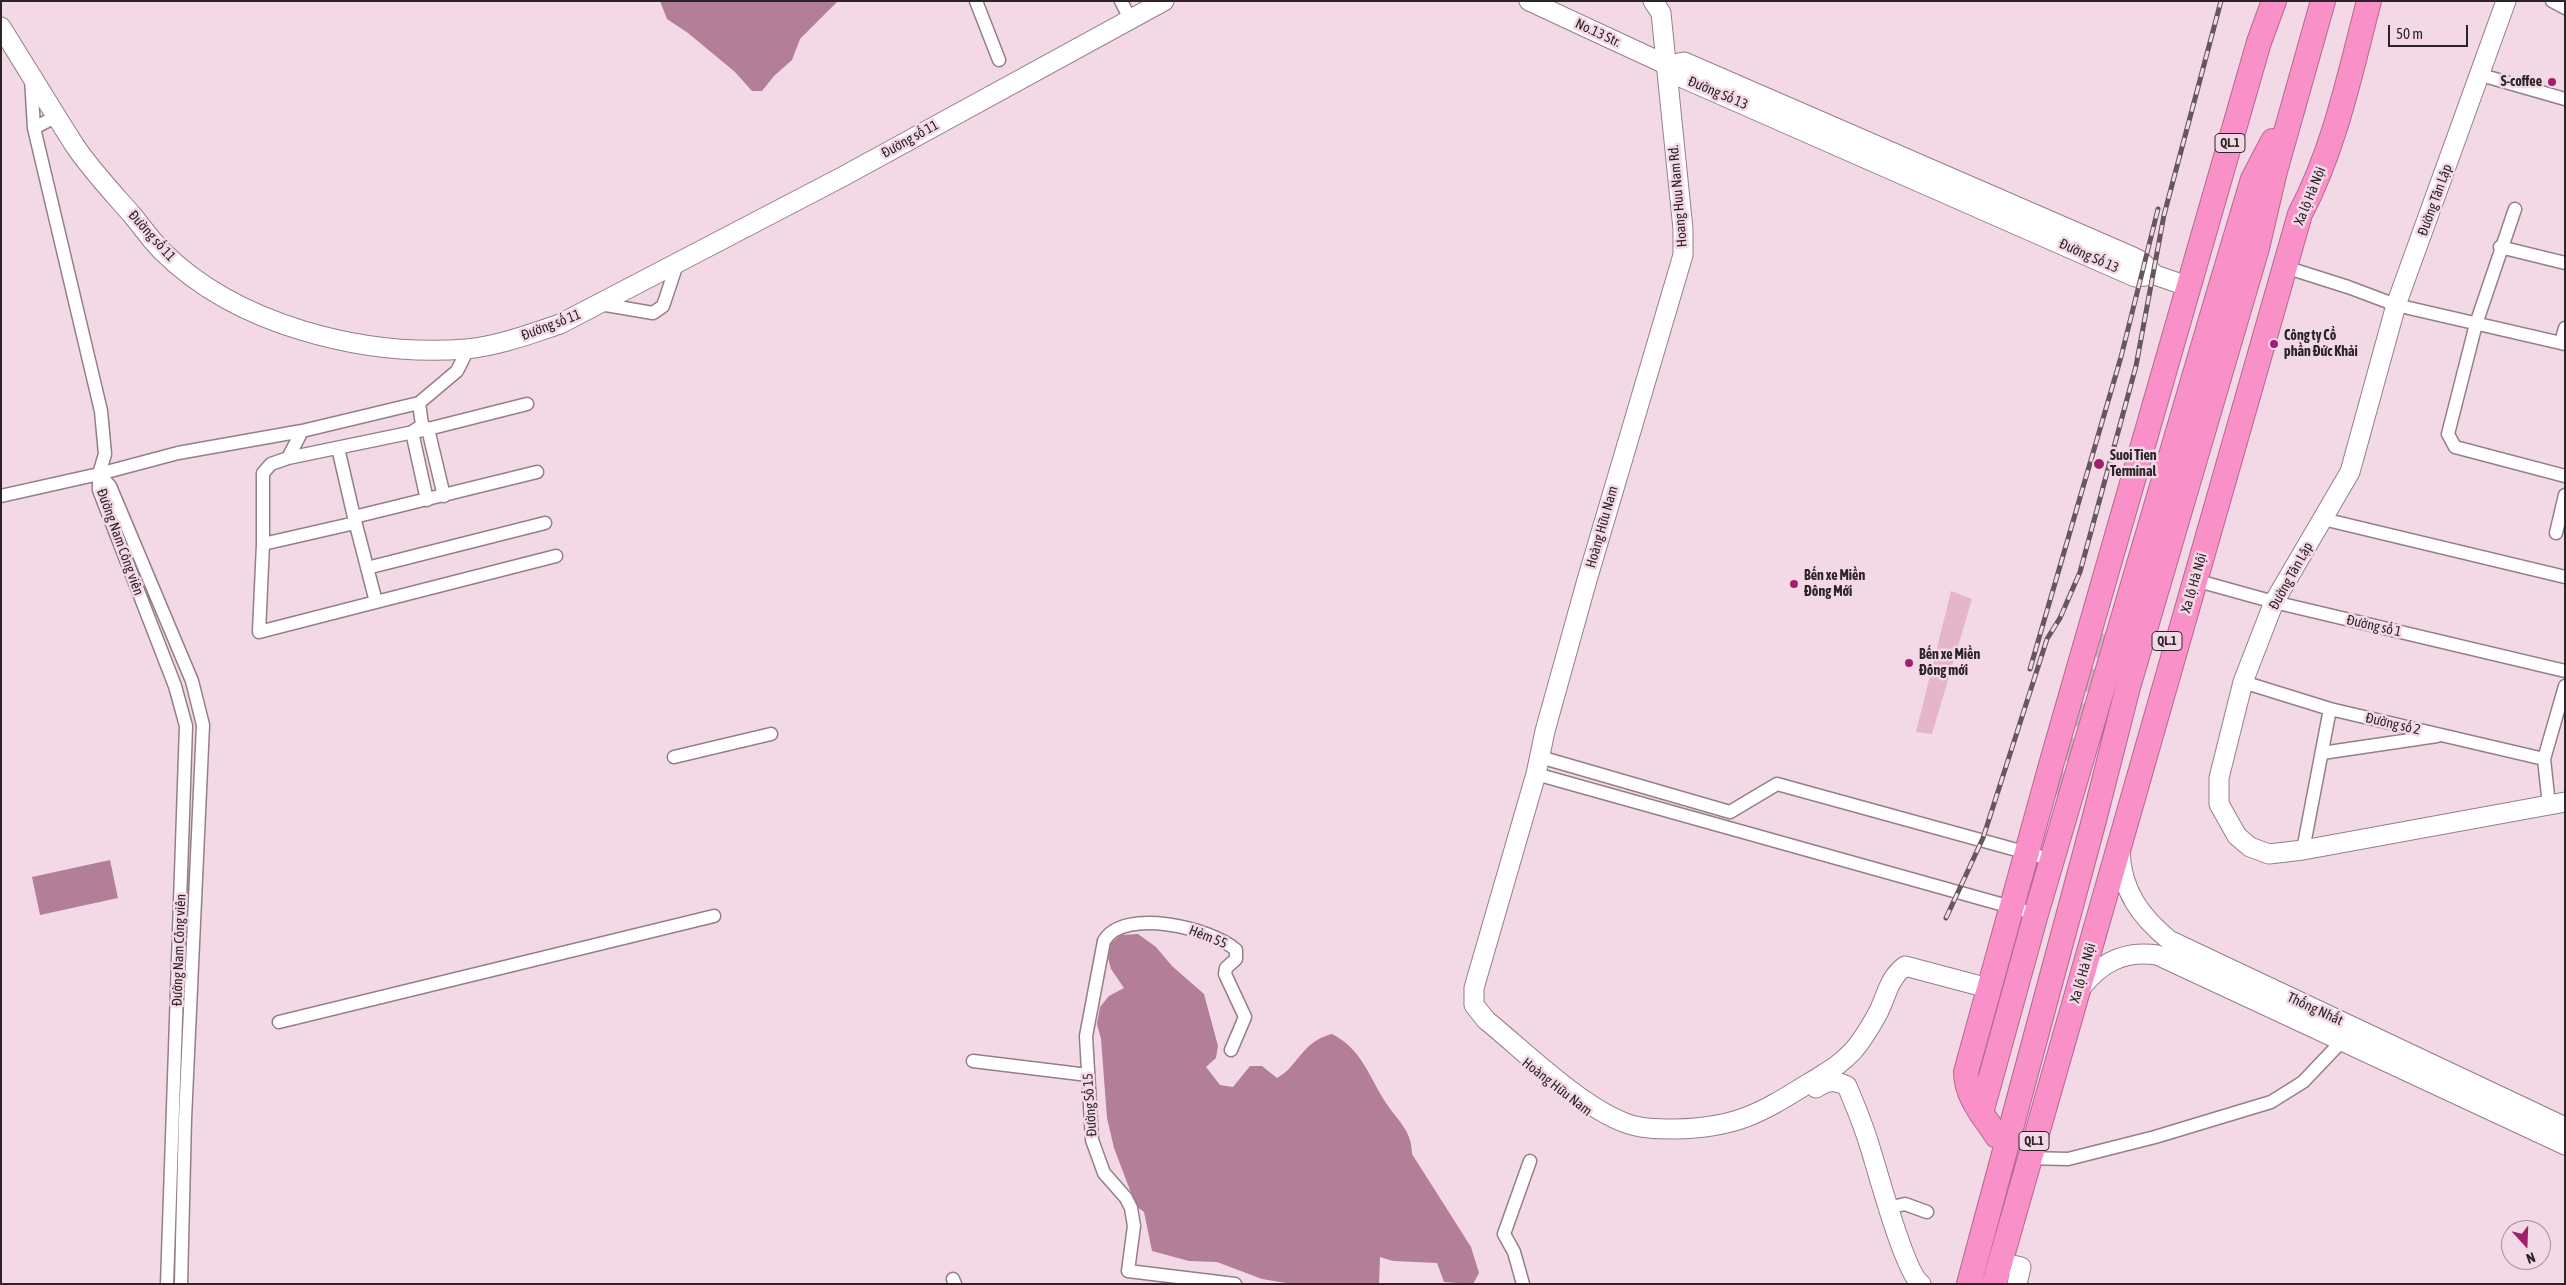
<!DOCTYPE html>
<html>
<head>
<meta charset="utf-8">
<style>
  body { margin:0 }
  #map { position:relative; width:2566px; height:1285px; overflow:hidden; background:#f3d9e5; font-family:"Asap Condensed",sans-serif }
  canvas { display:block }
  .frame { position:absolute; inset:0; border:2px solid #2d2429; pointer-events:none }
  .north { position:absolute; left:2501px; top:1220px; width:50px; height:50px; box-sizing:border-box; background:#f3d9e5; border:1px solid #a4919a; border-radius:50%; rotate:160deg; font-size:14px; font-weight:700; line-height:20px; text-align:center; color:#2d2429 }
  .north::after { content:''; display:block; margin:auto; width:18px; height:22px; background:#a01f6f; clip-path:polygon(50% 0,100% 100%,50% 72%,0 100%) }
  .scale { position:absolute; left:2388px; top:25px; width:80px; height:22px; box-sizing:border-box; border:2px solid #2d2429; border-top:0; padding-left:6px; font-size:15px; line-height:18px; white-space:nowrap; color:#2d2429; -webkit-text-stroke:4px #f3d9e5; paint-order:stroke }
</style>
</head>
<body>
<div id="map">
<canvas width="2566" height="1285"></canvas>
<div class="frame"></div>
<div class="north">N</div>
<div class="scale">50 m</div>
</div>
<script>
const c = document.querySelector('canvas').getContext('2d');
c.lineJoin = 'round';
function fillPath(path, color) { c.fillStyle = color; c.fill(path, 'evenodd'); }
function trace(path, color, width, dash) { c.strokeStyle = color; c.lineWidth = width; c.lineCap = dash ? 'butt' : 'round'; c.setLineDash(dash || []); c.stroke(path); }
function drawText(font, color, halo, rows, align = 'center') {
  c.font = font + ' "Asap Condensed",sans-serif'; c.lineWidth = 5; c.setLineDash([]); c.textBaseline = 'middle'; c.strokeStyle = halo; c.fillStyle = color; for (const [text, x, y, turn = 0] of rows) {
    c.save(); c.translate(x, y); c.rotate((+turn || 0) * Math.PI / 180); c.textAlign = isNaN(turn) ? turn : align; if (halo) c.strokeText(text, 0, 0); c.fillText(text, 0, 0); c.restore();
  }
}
fillPath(new Path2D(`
  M 1951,591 L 1972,599 L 1932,734 L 1916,732 Z`), '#e4b5cb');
fillPath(new Path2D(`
  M 660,1 L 838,1 L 800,39 L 792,60 L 774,76 L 762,91 L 752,91 L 735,72 L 688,33 L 667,19 Z
  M 110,860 L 118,898 L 40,915 L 32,877 Z
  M 1138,934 L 1156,947 L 1172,966 L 1204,994 L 1218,1046 L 1216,1058 L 1206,1067 L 1220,1085 L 1233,1087 L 1250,1066 L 1262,1066 L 1277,1078 C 1298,1067 1302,1041 1332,1034 C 1362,1049 1369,1077 1386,1103 C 1398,1121 1412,1131 1412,1154 L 1471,1247 L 1479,1273 L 1473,1284 L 1444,1282 L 1437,1263 L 1393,1261 L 1380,1257 L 1379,1284 L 1292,1284 L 1262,1279 L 1217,1262 L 1189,1261 L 1152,1251 L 1144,1212 L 1136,1206 L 1114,1148 L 1107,1118 L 1101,1039 L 1097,1024 L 1100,1007 L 1109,996 L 1124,988 L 1111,969 L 1108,958 L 1111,943 L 1121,935 Z`), '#b27e98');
trace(new Path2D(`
  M 2055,795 L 2102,631`), '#cbb5bf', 24, [24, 12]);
const street = new Path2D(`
  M 976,1 L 999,60
  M 1121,1 L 1130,19
  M 2552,1 L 2565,8
  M 2481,75 L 2565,99
  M 31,78 L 34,128
  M 57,116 L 34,128 L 101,411 L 105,454 L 99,474 L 99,490 L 175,686 L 186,726 L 167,1284
  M 2515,209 L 2476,324 L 2448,434 L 2455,447 L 2565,476
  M 2500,247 L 2565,263
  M 2285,267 L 2348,287 L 2396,305 L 2565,344
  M 600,304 L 653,313 L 663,306 L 677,264
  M 2561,343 L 2565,328
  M 419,403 L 422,425 L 428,429 L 444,496
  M 418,428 L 412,432 L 427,500
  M 338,448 L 354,517 L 537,472
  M 288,458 L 302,431
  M 99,474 L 110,486 L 192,681 L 203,725 L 185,1119 L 181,1284
  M 1,496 L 99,474 L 178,453 L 302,431 L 419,403 L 457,371 L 468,349
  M 354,517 L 376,602 L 556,556
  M 2323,519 L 2565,577
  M 2556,533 L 2565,495
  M 263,544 L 355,523
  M 367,568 L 545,523
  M 2191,579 L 2274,602 L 2565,671
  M 376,602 L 259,632 L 263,544 L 263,473 L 271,464 L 288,458 L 428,429 L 527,404
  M 2243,682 L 2330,709 L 2544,759
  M 2322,753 L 2437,736
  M 674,757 L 771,734
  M 1540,757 L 1730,812 L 1777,784 L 2053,860
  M 1536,774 L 2036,914
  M 2549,805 L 2544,759 L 2565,686
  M 2303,850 L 2330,709
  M 279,1022 L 714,916
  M 1231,1050 L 1245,1017 L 1225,974 L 1226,968 L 1236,959 L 1236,950 C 1212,928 1123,907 1104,941 L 1086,1036 L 1092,1140 L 1104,1173 L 1126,1198 L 1131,1208 L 1134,1226 L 1128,1271 L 1235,1284
  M 973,1061 L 1088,1075
  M 2026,1158 L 2068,1159 L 2155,1137 L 2271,1102 L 2303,1082 L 2342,1041
  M 1888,1208 L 1905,1204 L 1927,1212
  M 953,1279 L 955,1284
  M 1523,1284 L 1514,1252 L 1504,1234 L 1530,1161`);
const secondary = new Path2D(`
  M 1529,1 L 1667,65 L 1678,76 L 2135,277 L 2155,275 L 2190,287
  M 1653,1 L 1661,13 L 1683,229 L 1683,255 L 1587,580 L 1545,731 L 1536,774 L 1474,988 L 1474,1005 L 1486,1020 C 1524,1051 1579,1105 1623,1122 C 1640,1129 1657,1129 1675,1129 C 1741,1128 1765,1110 1819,1077 C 1833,1068 1840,1064 1852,1052 C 1862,1041 1872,1024 1879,1011 C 1887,994 1889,978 1905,966 L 1988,988
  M 2506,1 L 2396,305 L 2350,472 L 2274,602 L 2243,682 L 2219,778 L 2219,804 L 2237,836 L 2250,847 L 2269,854 L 2303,850 L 2565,802
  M 1,27 C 26,67 50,107 75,146 C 92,171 113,193 133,216 C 142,227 151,240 162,251 C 236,325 363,357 466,349 C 498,346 530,334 560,324 L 842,177 L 1164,1
  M 1667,65 L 1684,62 L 2133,257 L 2141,261 L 2155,275
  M 2120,852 C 2122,891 2140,916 2169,940 L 2565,1127
  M 2081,988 C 2100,963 2124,950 2157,955 L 2565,1145
  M 1816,1088 C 1828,1080 1835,1080 1847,1086 C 1855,1105 1863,1124 1869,1144 C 1877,1168 1904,1272 1921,1284
  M 2000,1262 L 2021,1267 L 2017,1284`);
const highway = new Path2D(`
  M 1981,1113 L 2036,914 L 2218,296 L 2253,179 L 2273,141
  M 1997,1136 C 1984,1116 1966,1097 1966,1072 L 2053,758 L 2259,42 L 2274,1
  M 1969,1284 L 2093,824 L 2128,687 L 2257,248 L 2275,171 L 2323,1
  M 1994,1284 L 2300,214 C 2335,148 2350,73 2369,1`);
trace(street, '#957e89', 15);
trace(secondary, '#957e89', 21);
trace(highway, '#b26a90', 26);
trace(street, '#fff', 12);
trace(secondary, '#fff', 19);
trace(highway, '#fa90c8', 24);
const rail = new Path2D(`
  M 2030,669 L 2121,357 L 2158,209
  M 1946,918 L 1983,838 L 2047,639 L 2060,618 L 2080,572 L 2136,366 L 2164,215 L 2221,1`);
trace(rail, '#65575e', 5);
trace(rail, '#f3d9e5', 3, [9]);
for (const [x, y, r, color] of [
  [2552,82,5,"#a01f6f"],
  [2274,344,5,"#a01f6f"],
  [2099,464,6,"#a01f6f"],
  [1794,584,5,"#a01f6f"],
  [1909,663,5,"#a01f6f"]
]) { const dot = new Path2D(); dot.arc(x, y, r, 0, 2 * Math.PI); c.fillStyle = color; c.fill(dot); trace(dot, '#f3d9e5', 2); }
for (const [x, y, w] of [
  [2230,143,30],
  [2167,641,30],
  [2034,1141,30]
]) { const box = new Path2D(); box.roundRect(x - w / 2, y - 9.5, w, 19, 4); c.fillStyle = '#f3d9e5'; c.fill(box); trace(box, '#2d2429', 1); }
drawText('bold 12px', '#2d2429', null, [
  ["QL.1",2230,143],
  ["QL.1",2167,641],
  ["QL.1",2034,1141]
]);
drawText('14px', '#2d2429', '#f3d9e5', [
  ["No.13 Str.",1598,33,25],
  ["Đường Số 13",1718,93,23],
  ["Đường số 11",910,139,-29],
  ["Hoang Huu Nam Rd.",1678,196,-95],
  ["Xa lộ Hà Nội",2310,196,-68],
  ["Đường Tân Lập",2435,200,-70],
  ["Đường số 11",152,236,48],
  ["Đường Số 13",2089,256,24],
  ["Đường số 11",551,325,-21],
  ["Hoàng Hữu Nam",1602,527,-74],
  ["Đường Nam Công viên",120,542,70],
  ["Đường Tân Lập",2291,576,-61],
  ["Xa lộ Hà Nội",2194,583,-74],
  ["Đường số 1",2374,626,13],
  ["Đường số 2",2393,724,13],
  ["Hẻm 55",1208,937,22],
  ["Đường Nam Công viên",179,950,-88],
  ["Xa lộ Hà Nội",2083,973,-74],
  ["Thống Nhất",2315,1009,25],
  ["Hoàng Hữu Nam",1557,1087,38],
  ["Đường Số 15",1090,1105,-94]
]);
drawText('bold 14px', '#2d2429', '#f3d9e5', [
  ["S-coffee",2542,82,"right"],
  ["Công ty Cổ",2284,336],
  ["phần Đức Khải",2284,352],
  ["Suoi Tien",2110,456],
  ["Terminal",2110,472],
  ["Bến xe Miền",1804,576],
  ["Đông Mới",1804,592],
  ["Bến xe Miền",1919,655],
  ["Đông mới",1919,671]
], 'left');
</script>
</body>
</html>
